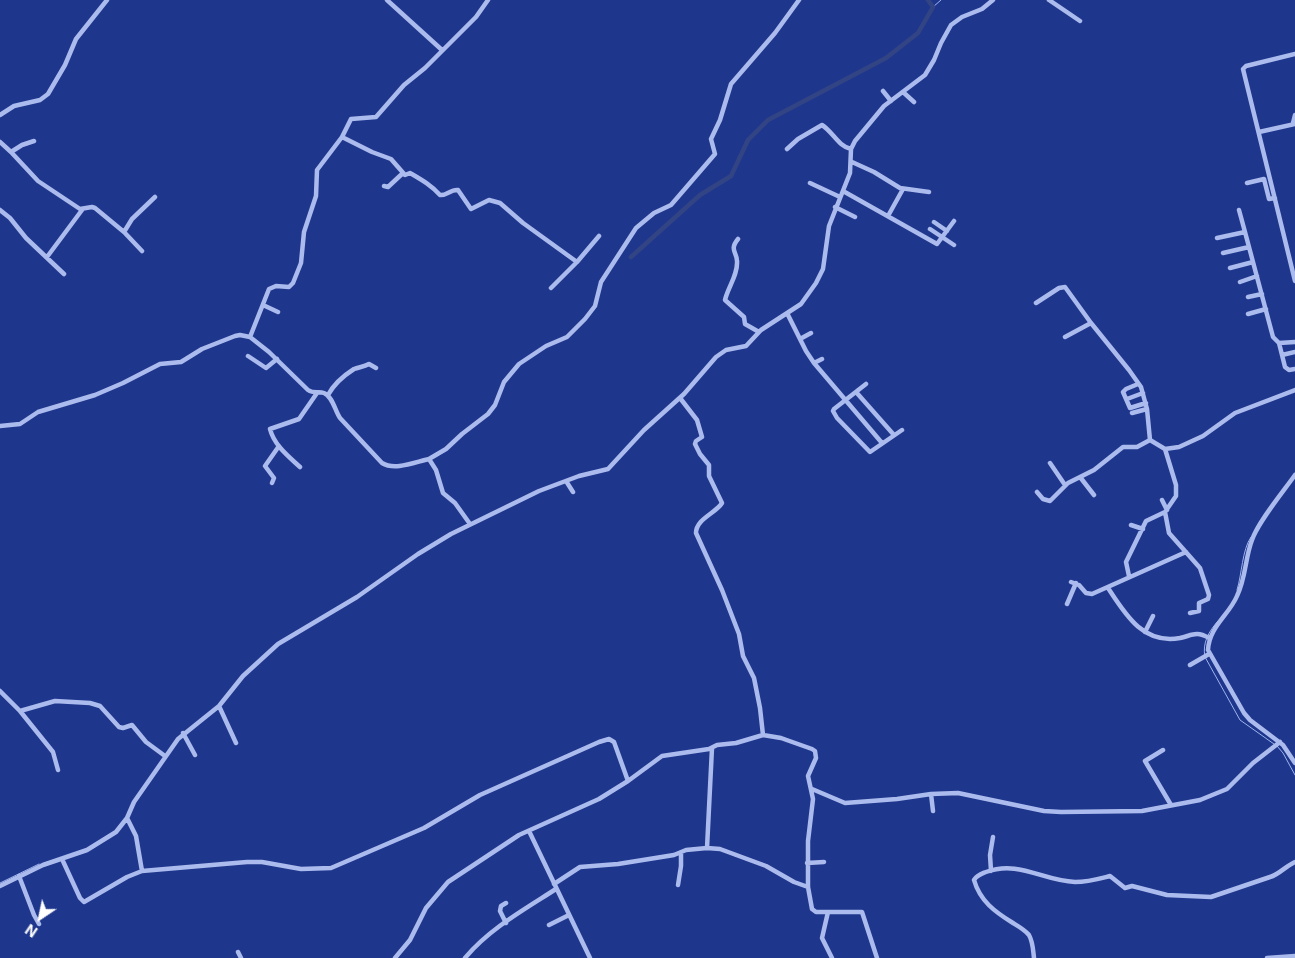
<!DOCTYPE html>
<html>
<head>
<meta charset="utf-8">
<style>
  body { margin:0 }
  #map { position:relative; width:1295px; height:958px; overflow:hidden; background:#1e378d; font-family:Inter,sans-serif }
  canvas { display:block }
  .north { position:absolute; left:15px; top:893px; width:50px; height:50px; -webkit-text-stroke:4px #1e378d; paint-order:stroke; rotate:214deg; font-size:14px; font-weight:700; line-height:20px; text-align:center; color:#fff }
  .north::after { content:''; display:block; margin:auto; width:18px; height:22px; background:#fff; clip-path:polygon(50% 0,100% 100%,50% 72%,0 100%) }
</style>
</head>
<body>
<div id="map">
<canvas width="1295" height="958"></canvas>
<div class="north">N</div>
</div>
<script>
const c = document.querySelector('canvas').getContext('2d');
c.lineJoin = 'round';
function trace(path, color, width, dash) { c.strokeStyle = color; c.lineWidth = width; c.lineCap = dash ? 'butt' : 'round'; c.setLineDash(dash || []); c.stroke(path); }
trace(new Path2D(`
  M 933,7 L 941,0
  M 1237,590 C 1242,574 1242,550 1251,537
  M 1218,621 C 1209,631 1202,643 1205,657 L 1240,720 L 1274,744
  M 1277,746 L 1283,753 L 1295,775
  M 0,883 L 39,864`), '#9fb3ee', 1);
trace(new Path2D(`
  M 631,257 L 700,195 L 731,176 L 748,140 L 768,120 L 886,58 L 918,33 L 933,7 L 928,0`), '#324484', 4.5);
trace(new Path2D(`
  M 387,0 L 442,50
  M 1049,0 L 1080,21
  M 1295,54 L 1246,66 L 1243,69 L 1295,281
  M 883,91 L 891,101
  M 903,92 L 914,102
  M 0,115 L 14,106 L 40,100 L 48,94 L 65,65 L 76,39 L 107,0
  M 1293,123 L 1295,115
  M 1259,132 L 1295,124
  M 342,137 L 372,152 L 391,159 L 405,175 L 410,173 C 422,180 431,185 440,195 C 446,196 451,189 458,190 L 471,209 L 489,200 L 500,203 L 523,223 L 577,262 L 551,288
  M 0,142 L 11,152 L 38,181 L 80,209 L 92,207 L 95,208 L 124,232 L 142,251
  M 787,149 L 798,139 L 822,125 C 833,132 838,146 851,149
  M 11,152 L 22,145 L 34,141
  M 852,162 L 874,172 L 900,188 L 929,192
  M 810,183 L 840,197
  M 1247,183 L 1264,179 L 1269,199 L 1275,198
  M 384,186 L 388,187 L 403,173
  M 843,191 L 937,244 L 954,221
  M 835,207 L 855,217
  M 0,210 L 10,218 L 26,238 L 64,274
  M 1239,210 L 1245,232
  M 888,216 L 903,189
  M 934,222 L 947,231
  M 930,229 L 954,245
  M 124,232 L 132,219 L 155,197
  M 1217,238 L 1245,232 L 1273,337 L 1279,343 L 1285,367 L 1289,370 L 1295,369
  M 738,239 C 729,250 737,252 737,261 C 738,275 728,287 725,300 L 744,317 L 745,324 L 759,332
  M 1223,253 L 1249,247
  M 47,257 L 82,210
  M 577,262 L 599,236
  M 1230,268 L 1253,262
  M 1240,282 L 1257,276
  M 1248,297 L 1262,294
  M 1036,303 L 1059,288 L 1065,287 L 1091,323 L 1129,370 L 1141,387 L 1147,409 L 1150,440 L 1165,449 L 1179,447 L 1203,436 L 1235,413 L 1295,390
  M 263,305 L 278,312
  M 787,313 L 806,351 L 814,363 L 882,443
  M 1248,314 L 1266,309
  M 250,337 L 269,352 L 308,390 C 314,394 319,391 324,393 C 333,397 335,411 340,418 L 382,463 C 395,471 415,462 429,459 L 436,470 L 443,493 L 455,503 L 470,524
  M 1065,337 L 1091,323
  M 800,339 L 811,333
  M 1279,343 L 1295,342
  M 1282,355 L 1295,352
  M 248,356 L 266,368 L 277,359
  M 814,363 L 822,359
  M 866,384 L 834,409 L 833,411 L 837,418 L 870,452 L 902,430
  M 1138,384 L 1126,389 L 1123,392 L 1130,408 L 1146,403
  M 856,392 L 894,435
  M 328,395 C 334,384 343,376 354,369 C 359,367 364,367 369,364 L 376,368
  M 680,398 L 697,420 L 702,437 L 696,441 L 695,444 L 700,454 L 709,465 L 709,476 L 722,503 C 716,513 696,519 696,533 L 722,590 L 739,634 L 743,656 L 754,678 L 760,708 L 763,735 L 781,738 L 812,749 L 815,751 L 816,758 L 808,776 L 813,799 L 808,841 L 808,887
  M 1127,399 L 1143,393
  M 1132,413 L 1147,409
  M 0,426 L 20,424 L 38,412 L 95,395 L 123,383 L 160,364 L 181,362 L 202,349 L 235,336 L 240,335 L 250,337 L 269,289 L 276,286 L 289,287 L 293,283 L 301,263 L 304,232 L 316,196 L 317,170 L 342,137 L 351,119 L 376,117 L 404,85 L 425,68 L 476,17 L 488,0
  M 429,459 L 446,449 L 462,434 L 488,414 L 495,405 L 504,382 L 519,364 L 546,346 L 567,337 L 585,319 L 595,306 L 601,282 L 636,228 L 654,213 L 671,205 L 715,154 L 711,139 L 720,120 L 731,84 L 775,33 L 799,0
  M 1050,463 L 1065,485
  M 300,467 C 288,456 274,445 270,429 L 299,419 L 317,393
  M 1295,475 C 1283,492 1258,522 1252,540 C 1245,558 1246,578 1237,596 C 1229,615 1209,627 1208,650 L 1244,713 L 1250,720 L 1283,745 L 1295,763
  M 1080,477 L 1094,495
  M 566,481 L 573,492
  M 272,483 L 274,478 L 265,466 L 279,446
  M 1037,492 L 1043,499 L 1050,501 L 1068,483 L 1094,470 L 1123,447 L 1137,447 L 1150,440
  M 1162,500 L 1167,510
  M 1165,512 L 1169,533 L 1200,568 L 1209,595 L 1208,599 L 1199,603 L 1199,611 L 1190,613
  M 1131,525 L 1143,529
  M 1129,576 L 1126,562 L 1146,521 L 1165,512 L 1176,496 L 1176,485 L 1165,449
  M 1071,582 L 1079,585 L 1086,593 L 1092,594 L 1186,552
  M 1108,588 C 1125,614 1143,645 1180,638 C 1193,635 1196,631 1209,638
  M 1067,604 L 1076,583
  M 1145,632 L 1153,616
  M 1190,665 L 1209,654
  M 0,691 L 20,711 L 55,701 L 90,703 L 100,706 L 119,727 L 123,728 L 132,725 L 146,742 L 165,756
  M 219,706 L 236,743
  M 20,711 L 53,752 L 58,770
  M 183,733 L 195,755
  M 1163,750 L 1145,761 L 1171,805
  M 812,789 L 845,803 L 897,799 L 931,794 L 958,793 L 1044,811 L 1061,812 L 1142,811 L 1200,800 L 1227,789 L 1253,763 L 1280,742
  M 931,794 L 933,811
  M 127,818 L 136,836 L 142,871
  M 529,831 L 590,958
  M 707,848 L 712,748
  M 62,859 L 80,898 L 84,902 L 127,877 L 142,871 L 247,862 L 262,862 L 301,869 L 331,868 L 338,865 L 424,828 L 480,795 L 599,742 L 609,739 L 614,742 L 628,781
  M 807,863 L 824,862
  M 991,871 L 990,855 L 993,837
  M 19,876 L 34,915 L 39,924
  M 554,884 L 580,867 L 618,864 L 674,855 L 686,850 L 707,848 L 720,849 L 766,866 L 794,882 L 808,887 L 812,909 L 816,912 L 862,912 L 877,958
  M 678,885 L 681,866 L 681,853
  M 0,886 L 43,865 L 87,850 L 116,832 L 127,818 L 134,802 L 178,739 L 219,706 L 243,676 L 278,644 L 357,597 L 418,554 L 451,534 L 539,491 L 579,476 L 608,469 L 644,430 L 684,394 L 716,357 L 726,350 L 746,346 L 761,330 L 801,304 L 816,283 L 823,269 L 829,226 L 850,173 L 851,149 L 855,141 L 884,106 L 925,75 L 934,60 L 941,43 L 951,25 L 962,17 L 982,9 L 993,0
  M 828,912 L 822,938 L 832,958
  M 506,923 L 500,911 L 501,906 L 506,903
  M 549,925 L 569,915
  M 238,952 L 241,958
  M 395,958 L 410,940 L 426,908 L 448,882 L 519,835 L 599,799 L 628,781 L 662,756 L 709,749 L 717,745 L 736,743 L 763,735
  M 465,958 C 489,929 525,909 556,889
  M 1034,958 C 1033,950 1033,942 1029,935 C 1025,930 1018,926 1013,923 C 995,912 980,901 974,880 C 977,875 981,874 986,872 C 1019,860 1043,881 1075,882 C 1088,882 1098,879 1110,876 L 1125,888 L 1132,886 L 1167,895 L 1211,897 L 1270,877 C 1280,874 1284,867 1295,862
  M 1267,958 L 1295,956`), '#acbbed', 4.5);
</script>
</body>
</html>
